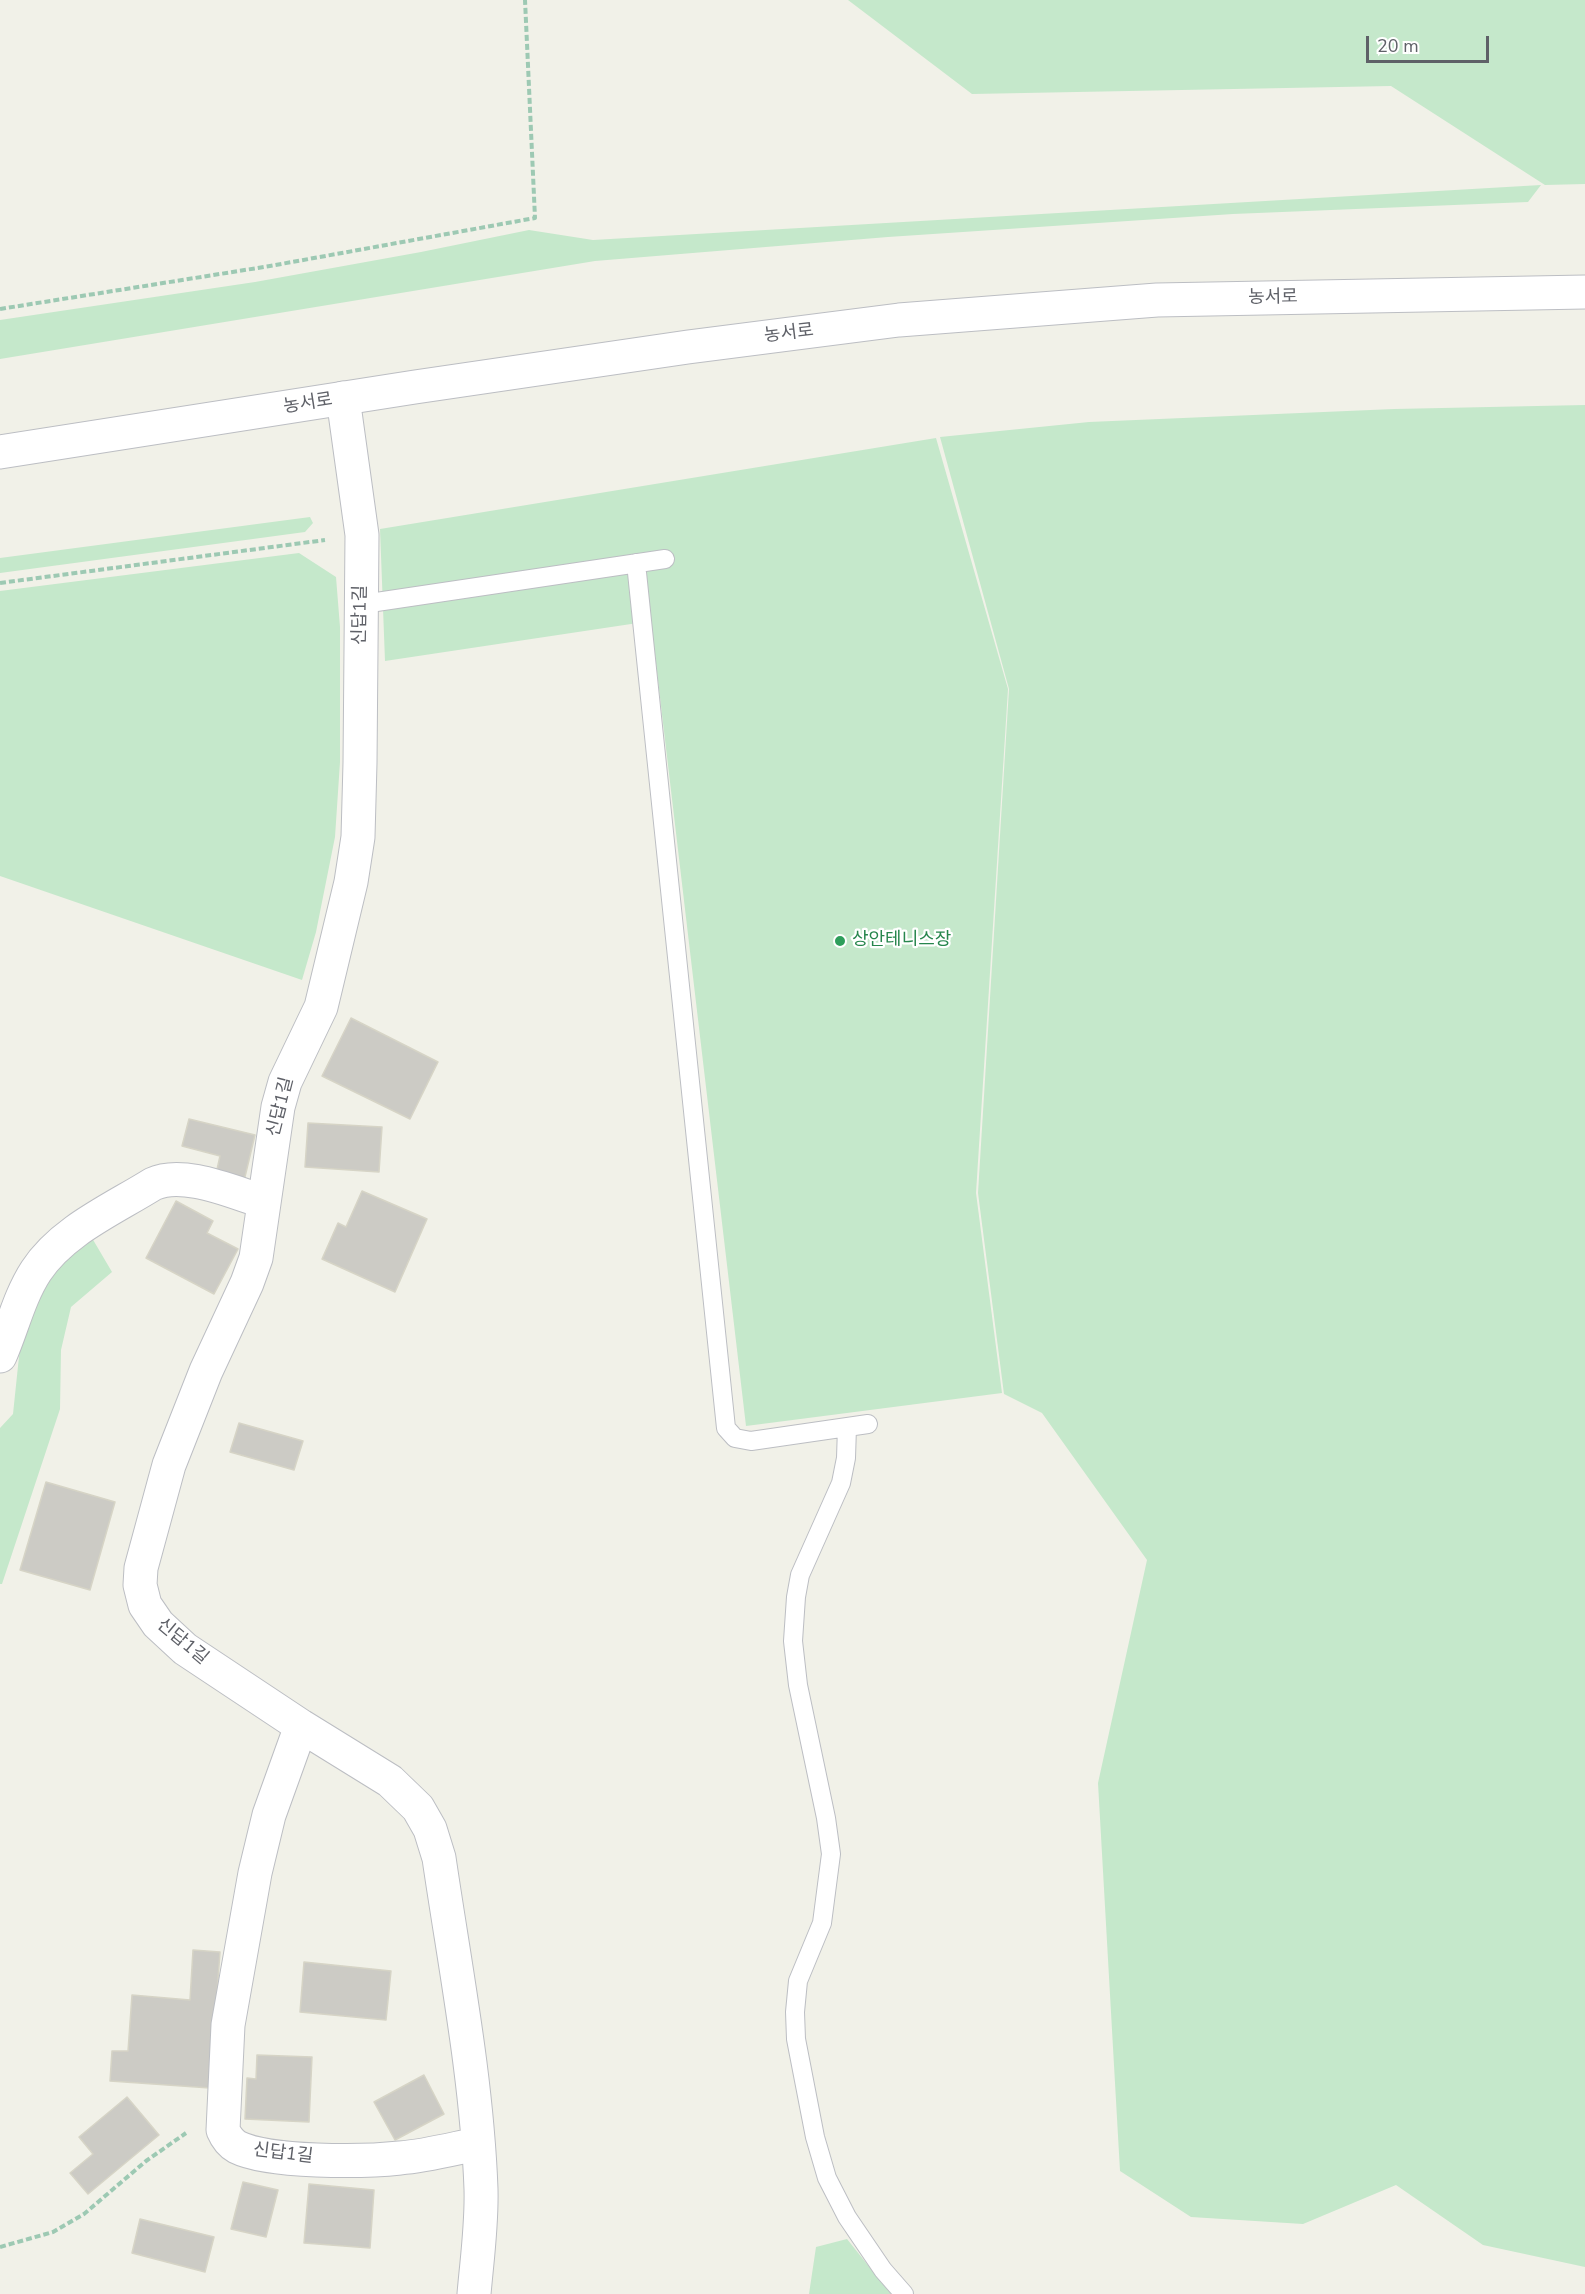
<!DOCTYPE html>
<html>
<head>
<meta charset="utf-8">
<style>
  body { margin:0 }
  #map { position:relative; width:1585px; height:2294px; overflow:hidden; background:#f1f1e8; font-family:"Nunito Sans",sans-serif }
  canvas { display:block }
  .scale { position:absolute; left:1366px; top:36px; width:123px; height:27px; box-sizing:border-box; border:3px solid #5f6168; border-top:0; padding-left:8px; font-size:18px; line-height:21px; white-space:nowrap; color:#5f6168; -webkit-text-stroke:4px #fff; paint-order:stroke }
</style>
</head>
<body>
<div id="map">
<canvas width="1585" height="2294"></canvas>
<div class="scale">20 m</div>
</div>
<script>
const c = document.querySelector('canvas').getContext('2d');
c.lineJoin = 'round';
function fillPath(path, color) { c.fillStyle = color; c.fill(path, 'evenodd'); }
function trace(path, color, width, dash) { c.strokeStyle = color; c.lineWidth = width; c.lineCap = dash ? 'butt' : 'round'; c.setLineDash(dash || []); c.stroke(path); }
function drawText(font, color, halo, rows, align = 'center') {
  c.font = font + ' "Nunito Sans","Noto Sans KR",sans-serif'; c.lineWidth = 4.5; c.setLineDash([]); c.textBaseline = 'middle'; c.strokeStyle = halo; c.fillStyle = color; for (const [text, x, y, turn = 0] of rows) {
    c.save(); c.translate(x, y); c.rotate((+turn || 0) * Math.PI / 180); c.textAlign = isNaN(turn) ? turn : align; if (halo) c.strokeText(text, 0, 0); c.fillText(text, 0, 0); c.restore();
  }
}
fillPath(new Path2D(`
  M 848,0 L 1585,0 L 1585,184 L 1545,185 L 1391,86 L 972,94 Z
  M 1541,185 L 1528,202 L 1233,214 L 888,237 L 595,261 L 0,359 L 0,320 L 255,282 L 421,252 L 529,230 L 593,240 Z
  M 1585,405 L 1585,2267 L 1483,2245 L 1396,2185 L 1303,2224 L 1191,2217 L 1120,2171 L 1098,1783 L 1147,1560 L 1042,1413 L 1004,1394 L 978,1193 L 1009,689 L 940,437 L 1089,422 L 1394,409 Z
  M 936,438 L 1008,689 L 976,1193 L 1002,1393 L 746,1426 L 651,621 L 385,661 L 380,529 Z
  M 310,517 L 313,523 L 305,532 L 0,573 L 0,558 Z
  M 299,553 L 336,577 L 340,627 L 340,762 L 335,837 L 316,932 L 302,980 L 0,876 L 0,591 Z
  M 92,1238 L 112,1272 L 71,1307 L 61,1350 L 60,1409 L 2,1584 L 0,1584 L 0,1428 L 13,1414 L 20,1347 L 30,1309 L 61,1257 Z
  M 847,2239 L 891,2294 L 809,2294 L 816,2247 Z`), '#c5e8cb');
const building = new Path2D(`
  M 351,1018 L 438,1062 L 410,1119 L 322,1076 Z
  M 189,1119 L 255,1135 L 244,1181 L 216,1174 L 220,1156 L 182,1146 Z
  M 308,1123 L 382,1127 L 379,1172 L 305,1167 Z
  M 362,1191 L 427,1219 L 395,1292 L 322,1259 L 338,1223 L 346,1227 Z
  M 176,1201 L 213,1221 L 207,1233 L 238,1249 L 214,1294 L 146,1258 Z
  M 239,1423 L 303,1441 L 294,1470 L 230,1452 Z
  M 46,1482 L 115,1502 L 90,1590 L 20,1570 Z
  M 193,1950 L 220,1952 L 210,2088 L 110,2081 L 112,2051 L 128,2051 L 132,1995 L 190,2000 Z
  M 304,1962 L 391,1971 L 386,2020 L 300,2012 Z
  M 257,2055 L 312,2057 L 309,2122 L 245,2119 L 247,2078 L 256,2079 Z
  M 424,2075 L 444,2114 L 395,2140 L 374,2102 Z
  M 127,2097 L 159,2135 L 88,2194 L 70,2173 L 93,2154 L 79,2137 Z
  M 243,2182 L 278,2190 L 266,2237 L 231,2229 Z
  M 309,2184 L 374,2190 L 370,2248 L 304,2243 Z
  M 140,2219 L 214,2237 L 205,2272 L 132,2253 Z`);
fillPath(building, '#cccbc5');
trace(building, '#d6d4c6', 1.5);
const service = new Path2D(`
  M 636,563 L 726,1428 L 735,1438 L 751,1441 L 868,1424
  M 363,604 L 665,559
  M 847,1427 L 846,1458 L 841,1483 L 800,1575 L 796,1597 L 793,1641 L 798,1685 L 826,1818 L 831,1854 L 822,1923 L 798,1981 L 795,2012 L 796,2039 L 815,2137 L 827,2178 L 847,2217 L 883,2270 L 904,2294`);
const minor = new Path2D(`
  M 343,398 L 362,535 L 360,763 L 358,837 L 351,882 L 321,1007 L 285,1082 L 278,1107 L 256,1258 L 247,1283 L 206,1371 L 169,1465 L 141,1568 L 140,1585 L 145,1605 L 158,1624 L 185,1649 L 301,1726 L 390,1781 L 418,1808 L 430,1829 L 439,1858 C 455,1967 477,2079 481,2189 C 482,2225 477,2259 474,2294
  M 0,1356 C 12,1329 19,1297 36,1271 C 62,1231 113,1209 153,1184 C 183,1170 232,1192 262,1201
  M 301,1726 L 269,1815 L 255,1873 L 228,2025 L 223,2130 C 226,2137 230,2143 237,2147 C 269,2163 363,2162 400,2158 C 426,2156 452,2149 477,2144`);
const tertiary = new Path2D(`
  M 0,452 L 415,387 L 688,347 L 899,320 L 1157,300 L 1585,292`);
trace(service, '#bcbec3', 20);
trace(minor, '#bcbec3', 35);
trace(tertiary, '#bcbec3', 35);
trace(new Path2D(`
  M 0,309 L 270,266 L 535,218 L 525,0
  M 0,583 L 325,540
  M 0,2247 L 53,2232 L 84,2214 L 146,2161 L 186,2133`), '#9dc9b3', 4, [6, 3]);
trace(service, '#fff', 18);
trace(minor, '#fff', 33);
trace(tertiary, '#fff', 33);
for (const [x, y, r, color] of [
  [840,941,6,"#2e9e5b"]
]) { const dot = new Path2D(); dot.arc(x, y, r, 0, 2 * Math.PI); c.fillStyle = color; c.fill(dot); trace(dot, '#fff', 2); }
drawText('18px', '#5f6168', '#fff', [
  ["농서로",1273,298,-1],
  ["농서로",789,334,-7],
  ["농서로",308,404,-9],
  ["신답1길",361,615,-89],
  ["신답1길",281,1107,-76],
  ["신답1길",182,1642,40],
  ["신답1길",283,2154,7]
]);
drawText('18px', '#27864d', '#fff', [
  ["상안테니스장",852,941]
], 'left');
</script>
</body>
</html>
